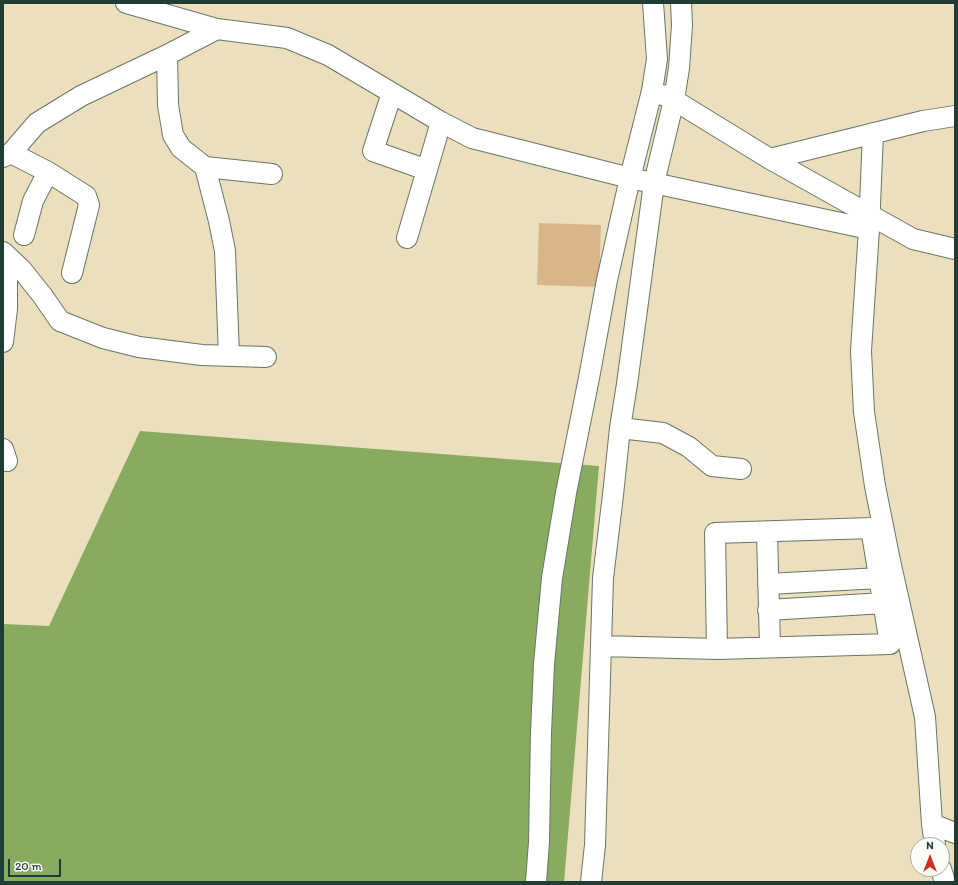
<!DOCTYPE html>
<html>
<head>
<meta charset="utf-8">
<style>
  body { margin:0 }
  #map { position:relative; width:958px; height:885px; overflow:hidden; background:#ecdfbd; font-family:Itim,sans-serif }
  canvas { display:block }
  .frame { position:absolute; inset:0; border:4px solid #1f3d34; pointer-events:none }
  .north { position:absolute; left:910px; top:837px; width:40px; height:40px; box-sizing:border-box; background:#fdfcf7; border:1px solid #a4b0a9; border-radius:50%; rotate:0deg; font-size:11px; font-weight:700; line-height:16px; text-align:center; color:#1f3d34 }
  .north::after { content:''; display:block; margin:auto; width:14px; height:18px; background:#c8321e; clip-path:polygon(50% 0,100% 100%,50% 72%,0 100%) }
  .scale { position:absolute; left:8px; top:859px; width:53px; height:18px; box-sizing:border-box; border:2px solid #1f3d34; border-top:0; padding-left:5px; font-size:12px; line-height:14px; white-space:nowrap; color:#1f3d34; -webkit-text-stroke:3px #fdfcf7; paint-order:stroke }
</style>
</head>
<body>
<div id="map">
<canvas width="958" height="885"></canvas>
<div class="frame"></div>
<div class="north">N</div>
<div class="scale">20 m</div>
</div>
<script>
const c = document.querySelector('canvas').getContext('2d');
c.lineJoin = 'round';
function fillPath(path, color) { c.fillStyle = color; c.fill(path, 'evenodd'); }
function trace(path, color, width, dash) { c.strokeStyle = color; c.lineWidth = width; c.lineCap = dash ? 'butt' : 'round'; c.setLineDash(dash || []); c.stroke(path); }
fillPath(new Path2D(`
  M 140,431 L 599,466 L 564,882 L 3,882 L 3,624 L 49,626 Z`), '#88ab60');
fillPath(new Path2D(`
  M 539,223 L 601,225 L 599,287 L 537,285 Z`), '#d9b68a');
const minor = new Path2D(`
  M 126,3 L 217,29 L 287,38 L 328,55 L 441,122 L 472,138 L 630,178 L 869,229
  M 167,55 L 168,105 L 173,135 L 181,148 L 205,167 L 219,221 L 225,251 L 229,356
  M 392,93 L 373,151 L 427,170
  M 663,95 L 674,100 L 770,159 L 913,239 L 955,249
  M 873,133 L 869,229 L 861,351 L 864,412 L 875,486 L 890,561 L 925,717 L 932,824 L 935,845
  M 11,153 L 48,172 L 86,196 L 89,205 L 72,273
  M 3,157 L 11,153 L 37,123 L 81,96 L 167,55 L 217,29
  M 770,159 L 923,121 L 955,116
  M 205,167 L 272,174
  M 24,235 L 33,201 L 48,172
  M 407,238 L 441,122
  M 3,252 L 22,270 L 42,295 L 60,321 L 103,338 L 139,347 L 202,355 L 266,357
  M 3,260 L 7,278 L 7,309 L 3,342
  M 620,428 L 663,433 L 689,447 L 712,466 L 741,469
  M 3,449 L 7,461
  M 767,532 L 770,647
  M 768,584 L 880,578
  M 768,610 L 884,603
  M 601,646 L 717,649 L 715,533 L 871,528 L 890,644 L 717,649
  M 932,824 L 955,833
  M 941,869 L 945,882
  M 536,882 L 539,842 L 541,733 L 544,664 L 552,578 L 566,493 L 589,378 L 607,280 L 630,178 L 652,91 L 657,59 L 653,3
  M 591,882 L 595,845 L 603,578 L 613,495 L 620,428 L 627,384 L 654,183 L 674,100 L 679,68 L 682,25 L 681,3`);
trace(minor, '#677664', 22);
trace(minor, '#fff', 20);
</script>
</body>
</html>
